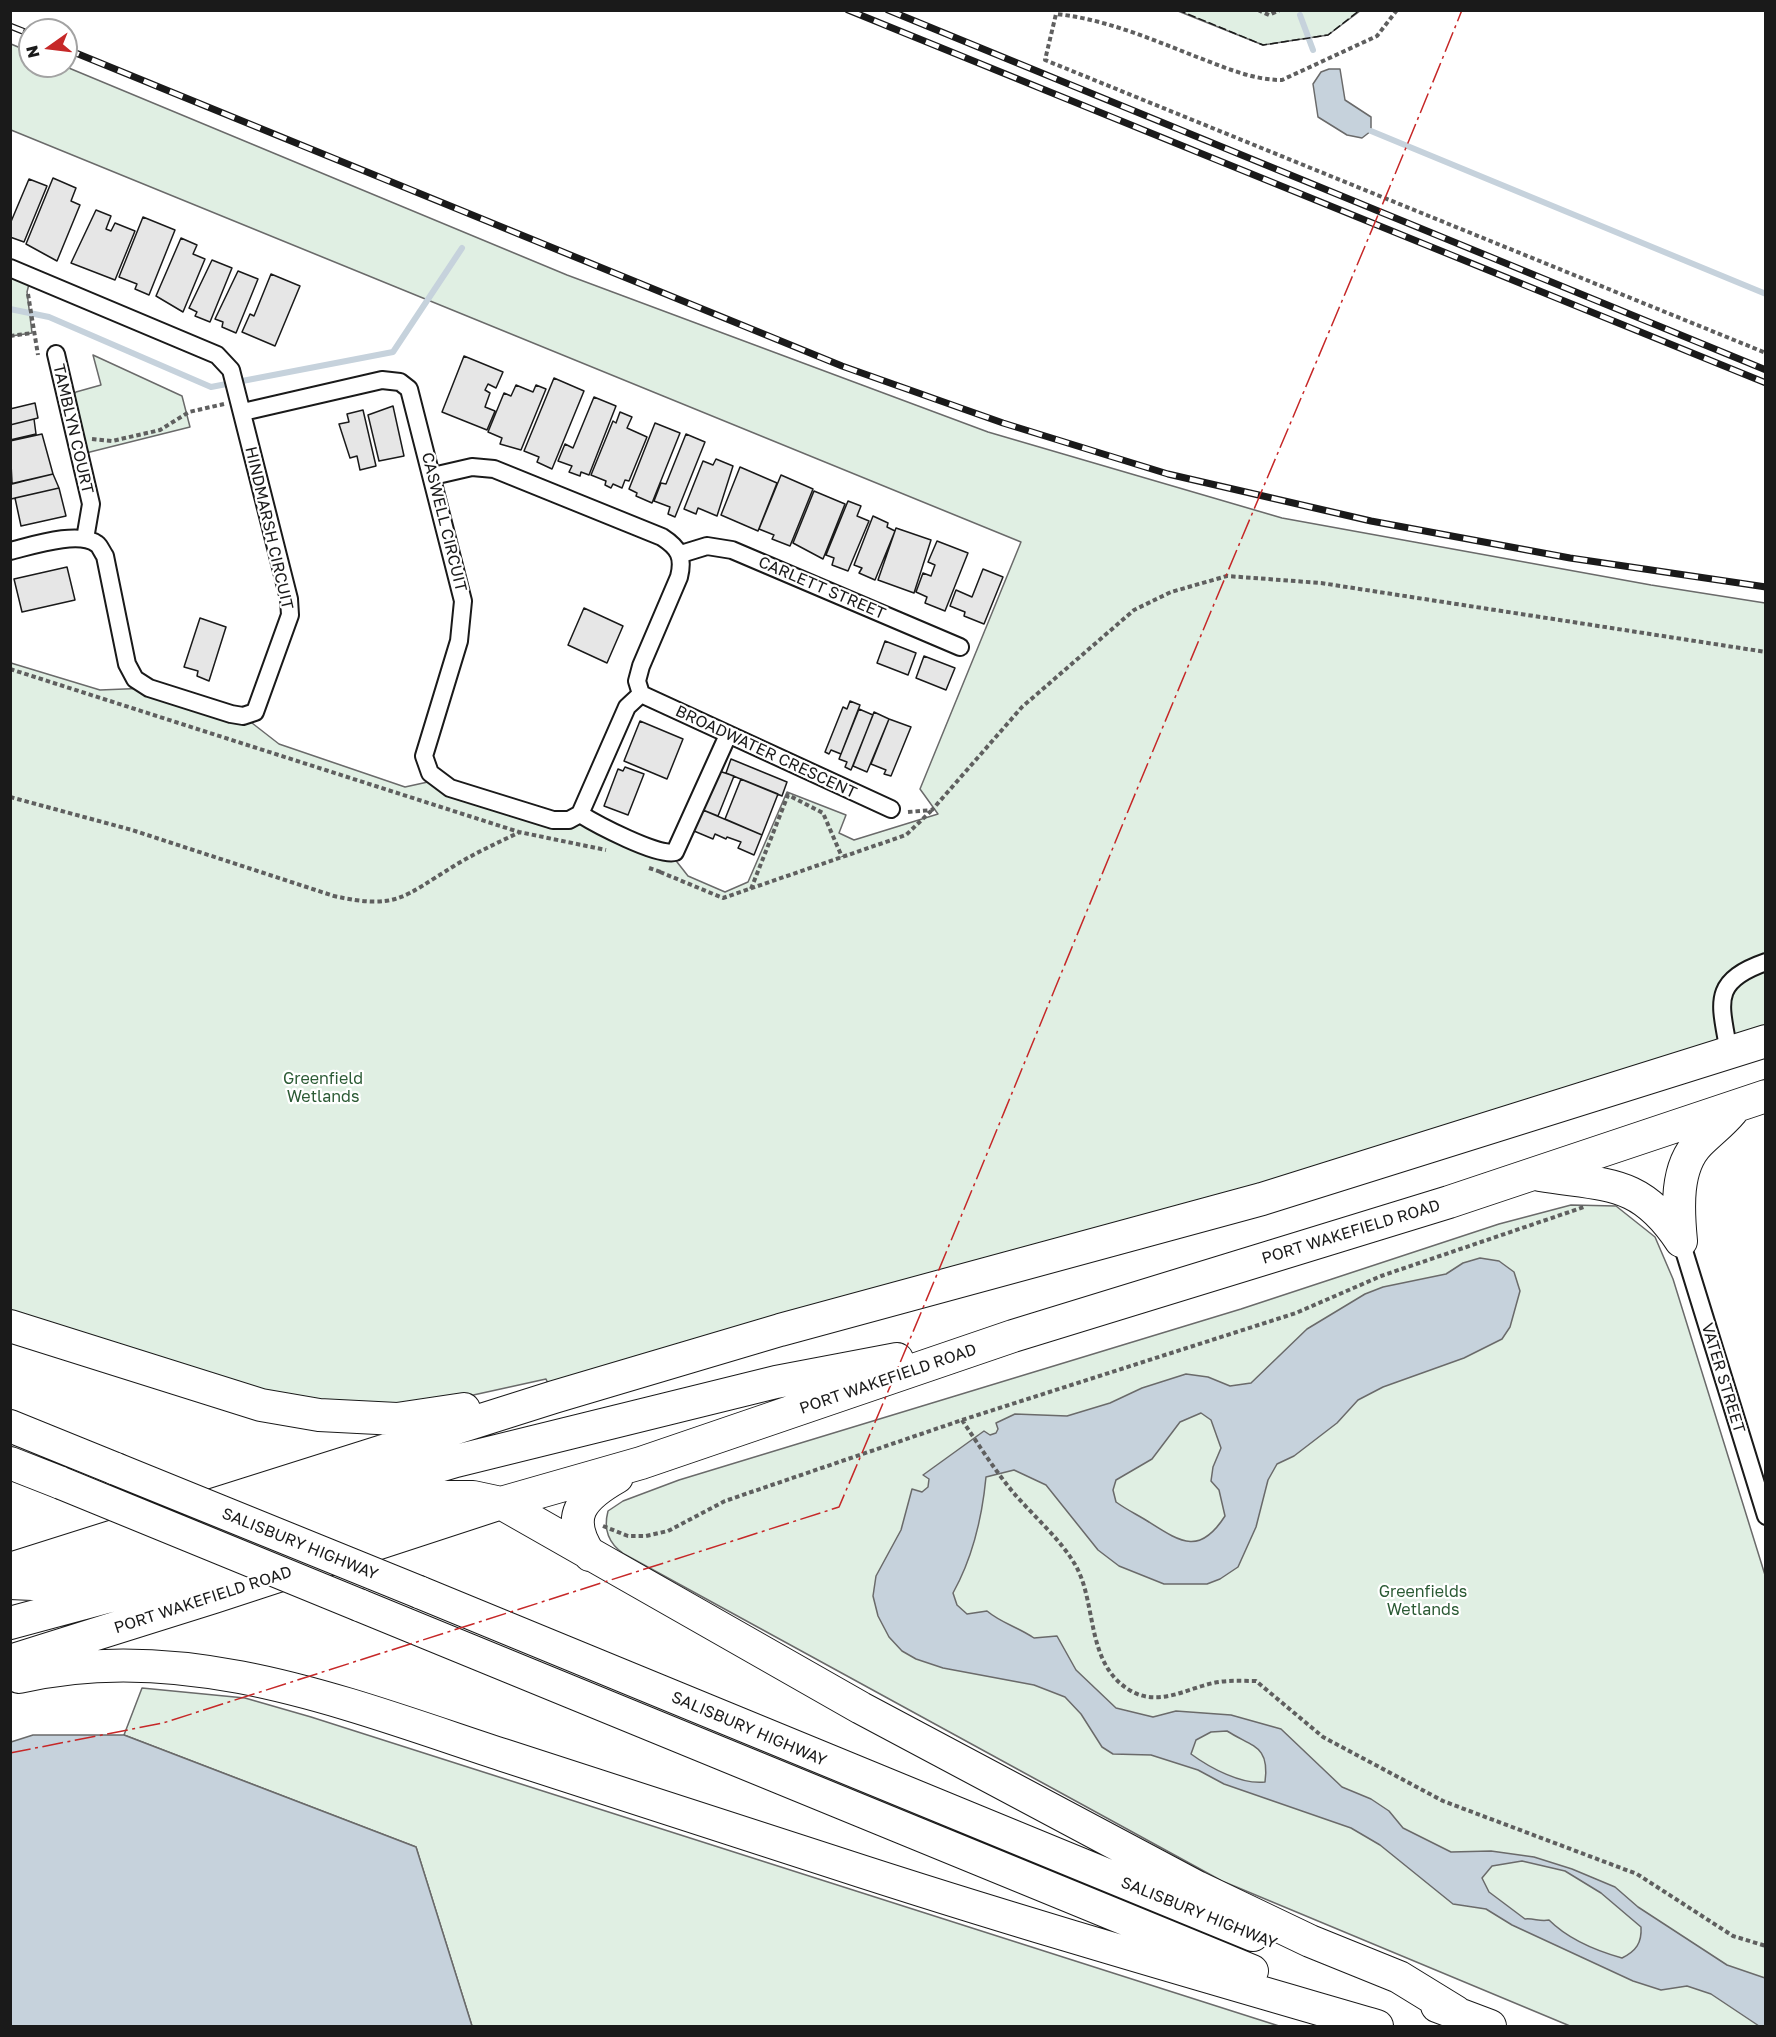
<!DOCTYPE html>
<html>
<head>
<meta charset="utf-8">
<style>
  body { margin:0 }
  #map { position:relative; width:1776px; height:2037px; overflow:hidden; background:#fff; font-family:"Golos Text",sans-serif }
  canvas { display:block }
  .frame { position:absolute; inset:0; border:12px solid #1a1a1a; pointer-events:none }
  .north { position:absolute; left:18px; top:18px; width:60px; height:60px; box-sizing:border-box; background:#fff; border:2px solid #a3a3a3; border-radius:50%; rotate:256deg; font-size:16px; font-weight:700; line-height:24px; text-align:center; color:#1a1a1a }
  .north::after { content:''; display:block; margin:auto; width:21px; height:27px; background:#c62828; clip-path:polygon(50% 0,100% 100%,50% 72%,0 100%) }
</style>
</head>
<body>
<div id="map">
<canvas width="1776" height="2037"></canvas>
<div class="frame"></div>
<div class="north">N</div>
</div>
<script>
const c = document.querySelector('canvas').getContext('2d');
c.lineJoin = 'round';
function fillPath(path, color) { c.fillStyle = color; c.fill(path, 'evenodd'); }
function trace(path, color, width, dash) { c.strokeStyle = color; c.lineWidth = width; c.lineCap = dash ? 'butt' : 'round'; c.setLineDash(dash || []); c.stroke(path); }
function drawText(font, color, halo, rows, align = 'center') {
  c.font = font + ' "Golos Text",sans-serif'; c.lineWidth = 4.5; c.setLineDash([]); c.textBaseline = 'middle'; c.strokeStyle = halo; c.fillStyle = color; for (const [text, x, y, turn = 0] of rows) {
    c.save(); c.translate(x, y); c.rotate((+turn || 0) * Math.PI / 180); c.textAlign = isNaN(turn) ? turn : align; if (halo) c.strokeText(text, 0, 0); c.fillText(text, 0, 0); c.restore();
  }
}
const green = new Path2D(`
  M 1178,11 L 1360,11 L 1328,35 L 1263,45 Z
  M 11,44 L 30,52 L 30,66 L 64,66 L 567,275 L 988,432 L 1282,518 L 1651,585 L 1765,603 L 1765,1041 L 554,1397 L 546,1379 L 428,1405 L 321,1406 L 11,1319 L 11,663 L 100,690 L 149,688 L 243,716 L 279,744 L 405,787 L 437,780 L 569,820 L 670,853 L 688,876 L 725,892 L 748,882 L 787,792 L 846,815 L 839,833 L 854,840 L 938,814 L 920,789 L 1021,542 L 11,130 Z
  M 10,268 L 31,276 L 27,292 L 32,333 L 11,336 Z
  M 93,355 L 182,396 L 190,427 L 82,454 L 72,396 L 76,392 L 101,385 Z
  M 1571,1205 L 1616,1206 L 1655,1237 L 1673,1279 L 1765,1575 L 1765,2026 L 1570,2026 L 1222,1881 L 624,1554 C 609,1544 603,1530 608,1511 L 623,1501 L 679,1480 L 1241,1309 L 1499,1224 Z
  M 142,1688 L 245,1698 L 311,1717 L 1279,2026 L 472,2026 L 416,1847 L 124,1735 Z`);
fillPath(green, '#e0efe3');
trace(green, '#6a6a6a', 1.5);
const water = new Path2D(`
  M 1329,69 L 1340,69 L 1345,100 L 1371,117 L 1371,131 L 1362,138 L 1347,135 L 1318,117 L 1313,84 L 1321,72 Z
  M 1480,1258 L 1499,1261 L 1514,1272 L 1520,1291 L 1510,1327 L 1502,1339 L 1464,1358 L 1383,1387 L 1358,1400 L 1337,1423 L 1294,1456 L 1277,1464 L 1268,1480 L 1256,1527 L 1238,1567 L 1220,1579 L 1207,1584 L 1164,1584 L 1119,1566 L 1098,1550 L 1046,1485 L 1014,1470 L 986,1477 C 982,1519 973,1557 953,1593 L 957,1605 L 967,1614 L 987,1611 C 1001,1623 1018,1627 1034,1638 L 1057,1636 L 1076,1670 L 1116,1708 L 1153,1717 L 1176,1711 L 1231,1715 L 1281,1729 L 1342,1787 L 1371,1799 L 1389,1811 L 1403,1828 L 1451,1852 L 1491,1851 L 1534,1857 L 1572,1869 L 1615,1887 L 1638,1907 L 1727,1965 L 1765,1978 L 1765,2026 L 1759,2026 L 1711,1994 L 1687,1986 L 1661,1990 L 1633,1981 L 1512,1925 L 1486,1909 L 1453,1904 L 1380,1845 L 1351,1828 L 1224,1784 L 1198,1770 L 1151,1755 L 1113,1754 L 1102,1747 L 1081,1714 L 1065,1697 L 1034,1685 L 943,1668 L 916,1659 L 902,1651 L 889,1637 L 878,1616 L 873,1596 L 876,1576 L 901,1530 L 912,1489 L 922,1492 L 928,1487 L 929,1479 L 923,1475 L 984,1431 L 990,1435 L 996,1433 L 998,1429 L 996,1423 L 1015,1414 L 1067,1416 L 1110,1403 L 1142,1388 L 1186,1374 L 1208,1377 L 1230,1386 L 1251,1383 L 1307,1329 L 1365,1294 L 1383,1287 L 1446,1274 L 1463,1263 ZM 1201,1413 L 1211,1420 L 1221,1448 L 1213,1467 L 1211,1481 L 1219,1490 L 1225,1516 C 1200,1555 1182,1543 1149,1522 C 1138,1515 1127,1510 1116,1502 L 1113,1490 L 1116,1480 L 1152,1459 L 1180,1422 ZM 1227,1731 C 1252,1747 1270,1745 1265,1782 C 1242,1785 1210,1768 1191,1754 L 1196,1740 L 1211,1732 ZM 1522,1861 L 1565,1871 L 1601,1893 L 1641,1927 C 1642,1943 1636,1951 1622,1958 C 1597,1951 1568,1939 1549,1920 C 1540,1922 1534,1918 1525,1919 L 1489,1892 L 1482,1878 L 1492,1866 Z
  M 33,1735 L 124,1735 L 416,1847 L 472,2026 L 11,2026 L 11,1742 Z`);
fillPath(water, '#c6d2dc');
trace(water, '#6a6a6a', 1.5);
trace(new Path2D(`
  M 1300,15 L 1313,50
  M 1371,131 L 1766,294
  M 10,309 L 49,317 L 211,387 L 393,352 L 462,248`), '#c6d2dc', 6);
const building = new Path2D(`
  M 53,178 L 76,188 L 71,201 L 80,205 L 57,261 L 26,244 Z
  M 29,179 L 47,186 L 24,242 L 10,237 L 10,224 Z
  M 96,210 L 111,216 L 106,229 L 111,231 L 115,223 L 135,231 L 115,280 L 71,263 Z
  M 143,217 L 175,230 L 149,295 L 135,289 L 137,284 L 119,277 Z
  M 181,238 L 197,245 L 193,254 L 205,259 L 183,312 L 156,296 Z
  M 212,260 L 232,268 L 210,322 L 195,316 L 197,312 L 189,308 Z
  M 238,271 L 258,279 L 236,333 L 222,327 L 223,322 L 215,319 Z
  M 271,274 L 300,286 L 275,346 L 242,332 L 250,314 L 254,316 Z
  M 464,356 L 503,372 L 496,388 L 488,384 L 485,390 L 490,393 L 485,407 L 495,411 L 487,430 L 442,412 Z
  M 554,378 L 584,391 L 552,469 L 537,462 L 539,457 L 524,451 Z
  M 516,385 L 533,392 L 536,385 L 546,389 L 521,450 L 500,444 L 502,438 L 488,432 L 504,393 L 511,396 Z
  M 594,397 L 616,406 L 589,475 L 581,472 L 580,476 L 569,472 L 572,466 L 558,461 L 565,444 L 573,448 Z
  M 35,403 L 38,418 L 10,425 L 10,409 Z
  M 393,406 L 404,456 L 379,461 L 368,415 Z
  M 363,410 L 376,466 L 360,470 L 357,456 L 350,458 L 339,424 L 349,422 L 347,414 Z
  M 620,412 L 632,417 L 627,428 L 647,437 L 629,481 L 625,480 L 622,488 L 613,484 L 611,488 L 605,485 L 606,481 L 591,475 L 613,421 L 616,423 Z
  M 34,419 L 36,434 L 10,440 L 10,425 Z
  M 655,423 L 680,433 L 652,503 L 636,496 L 637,493 L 629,489 Z
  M 42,434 L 53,474 L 12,484 L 10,441 Z
  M 686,434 L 705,442 L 675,517 L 668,514 L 670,507 L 654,501 L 661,483 L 666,484 Z
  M 716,459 L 733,466 L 717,516 L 698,508 L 696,514 L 684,509 L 703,461 L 713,465 Z
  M 740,467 L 777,483 L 758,531 L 721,515 Z
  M 53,474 L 59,488 L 11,499 L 10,484 Z
  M 781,475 L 813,489 L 790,546 L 772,539 L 774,535 L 759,529 Z
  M 59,488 L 66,516 L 21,526 L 15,498 Z
  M 814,491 L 845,504 L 823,559 L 793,543 Z
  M 848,501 L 861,506 L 857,516 L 869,521 L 848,571 L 832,565 L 834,558 L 826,555 Z
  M 873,516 L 888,523 L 887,527 L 895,531 L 875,580 L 859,573 L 862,568 L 854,565 Z
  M 896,528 L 931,540 L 914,593 L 878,580 Z
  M 937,541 L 968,553 L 945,611 L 925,603 L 927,597 L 916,592 L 923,573 L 931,576 L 935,565 L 928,562 Z
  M 67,567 L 75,600 L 22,612 L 14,579 Z
  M 983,569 L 1003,577 L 984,624 L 964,616 L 965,612 L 950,606 L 956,590 L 972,597 Z
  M 584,608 L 623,626 L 607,663 L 568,645 Z
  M 200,618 L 226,627 L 209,681 L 197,676 L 198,671 L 184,667 Z
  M 885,641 L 916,653 L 908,675 L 877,663 Z
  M 924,656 L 955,668 L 946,690 L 916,678 Z
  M 850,701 L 860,705 L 841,754 L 831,750 L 829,754 L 825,752 L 843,707 L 847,709 Z
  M 859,709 L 873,715 L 851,770 L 845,767 L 847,762 L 839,759 Z
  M 874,712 L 889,719 L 867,772 L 853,766 Z
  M 889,719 L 911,727 L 891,776 L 884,774 L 886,770 L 871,764 Z
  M 640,721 L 683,739 L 667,779 L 624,761 Z
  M 731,759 L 787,782 L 782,796 L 726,773 Z
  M 625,767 L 644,774 L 628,815 L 604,806 L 618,769 L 623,771 Z
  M 719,771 L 734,776 L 718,816 L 703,810 Z
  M 741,779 L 778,794 L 762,835 L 725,819 Z
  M 703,810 L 762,835 L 754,855 L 738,848 L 741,842 L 727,837 L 726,839 L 715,834 L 713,839 L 694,831 Z`);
fillPath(building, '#e6e6e6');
trace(building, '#1a1a1a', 1.5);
const street = new Path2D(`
  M 10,268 L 217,355 L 231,370 L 289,599 L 290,615 L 255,712 L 243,716 L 231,714 L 149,688 L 135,679 L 127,664 L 105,556 C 102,552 100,546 97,544 C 79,530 31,546 10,551
  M 56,354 L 91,504 L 85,539
  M 243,412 L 382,380 L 400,382 L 409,389 L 463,601 L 459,641 L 424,756 L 430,773 L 450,788 L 553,820 L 569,820 L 580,814 L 627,707 L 641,694 L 637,681 L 641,666 L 679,577 C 684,557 679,548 662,537 L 494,469 L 472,467 L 433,476
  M 681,554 L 707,546 L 732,550 L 960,647
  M 641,694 L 891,809
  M 580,814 C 596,824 658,857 675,852 L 728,735
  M 1729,1053 C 1721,1004 1709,982 1766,962
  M 1681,1241 L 1766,1516`);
const highway = new Path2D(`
  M 1540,1175 C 1607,1186 1640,1179 1681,1241
  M 1681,1241 C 1678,1210 1675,1167 1699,1143 C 1710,1132 1722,1123 1732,1111
  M 10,1326 L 261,1405 L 319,1415 L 397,1419 L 464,1409
  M 10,1426 L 116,1469
  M 10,1463 L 61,1483
  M 590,1555 C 564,1516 582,1497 617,1477
  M 10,1569 L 554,1397 L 780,1330 L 1262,1199 L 1766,1041
  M 10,1583 L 33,1584 L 53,1580 L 456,1461 L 776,1382 L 897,1359
  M 419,1592 L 1253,1935
  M 359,1605 L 1252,1971
  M 10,1623 L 125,1592 L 427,1497 L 473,1497 L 501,1503 L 861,1708 L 1197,1887 L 1310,1941 L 1399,1977 L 1456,2012
  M 10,1661 L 214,1597 L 501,1503 L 641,1463 L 1013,1336 L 1449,1202 L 1766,1096
  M 19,1677 C 184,1638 348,1704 503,1755 C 613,1791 723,1826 833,1862 C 1013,1921 1195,1973 1377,2026
  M 1437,2006 L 1490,2026`);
trace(street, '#1a1a1a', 20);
trace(highway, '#1a1a1a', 34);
trace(new Path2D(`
  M 1258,10 L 1269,15 L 1280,10
  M 1397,10 L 1377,36 L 1282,80 C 1252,80 1224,67 1197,57 C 1151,39 1105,19 1056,14 L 1045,60 L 1766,353
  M 28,294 L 38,355
  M 10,336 L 32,333
  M 92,439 L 112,441 L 160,430 L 189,412 L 224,404
  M 10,669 L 519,832 L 606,850
  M 10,797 L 132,830 L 334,896 C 397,910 403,897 454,866 C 475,853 497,843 520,832
  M 908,812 L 932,810 L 1022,707 L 1134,610 L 1171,592 L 1227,576 L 1321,583 L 1766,652
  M 649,868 L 661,872
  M 660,872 L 723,898 L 906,835 L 931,811
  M 751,889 L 788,795 L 823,813 L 842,857
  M 962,1420 C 978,1444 994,1469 1012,1491 C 1033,1516 1062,1540 1077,1568 C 1097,1607 1086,1665 1131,1691 C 1161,1708 1190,1686 1219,1682 C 1231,1680 1244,1681 1256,1681 L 1323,1737 L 1443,1801 L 1637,1874 L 1733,1936 L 1766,1946
  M 603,1526 L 628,1536 L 646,1536 L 668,1531 L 725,1501 L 962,1420 L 1296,1313 L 1381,1276 L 1584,1207`), '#5f5f5f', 4, [4.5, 3]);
trace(street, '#fff', 16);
trace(highway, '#fff', 32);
const rail = new Path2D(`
  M 848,10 L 1766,383
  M 888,10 L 1766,370
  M 10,26 L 30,34
  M 66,49 L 842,366 L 1003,423 L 1168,474 L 1371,521 L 1570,558 L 1766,587`);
trace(rail, '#1a1a1a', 7);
trace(rail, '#fff', 4.5, [14]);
const highwayBridge = new Path2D(`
  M 116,1469 L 419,1592
  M 61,1483 L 359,1605`);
trace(highwayBridge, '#1a1a1a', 34, []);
trace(highwayBridge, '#fff', 32);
trace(new Path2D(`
  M 1178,10 L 1263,45 L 1328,35 L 1360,10`), '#1a1a1a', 1.5, [8, 3]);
trace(new Path2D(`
  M 10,1753 L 163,1723 L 839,1507 C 968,1205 1090,900 1217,597 C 1299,402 1383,207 1462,10`), '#c62828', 1.5, [21, 4.5, 3, 4.5]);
drawText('16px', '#1a1a1a', '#fff', [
  ["TAMBLYN COURT",73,429,77],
  ["CASWELL CIRCUIT",444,522,76],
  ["HINDMARSH CIRCUIT",269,528,77],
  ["CARLETT STREET",822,588,23],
  ["BROADWATER CRESCENT",766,752,25],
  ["PORT WAKEFIELD ROAD",1351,1232,-17],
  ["VATER STREET",1723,1378,73],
  ["PORT WAKEFIELD ROAD",888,1379,-19],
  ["SALISBURY HIGHWAY",300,1544,22],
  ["PORT WAKEFIELD ROAD",203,1600,-18],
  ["SALISBURY HIGHWAY",749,1729,23],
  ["SALISBURY HIGHWAY",1199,1913,22]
]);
drawText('16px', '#2b5a34', '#fff', [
  ["Greenfield",323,1079],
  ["Wetlands",323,1097],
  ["Greenfields",1423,1592],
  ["Wetlands",1423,1610]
]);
</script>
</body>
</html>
